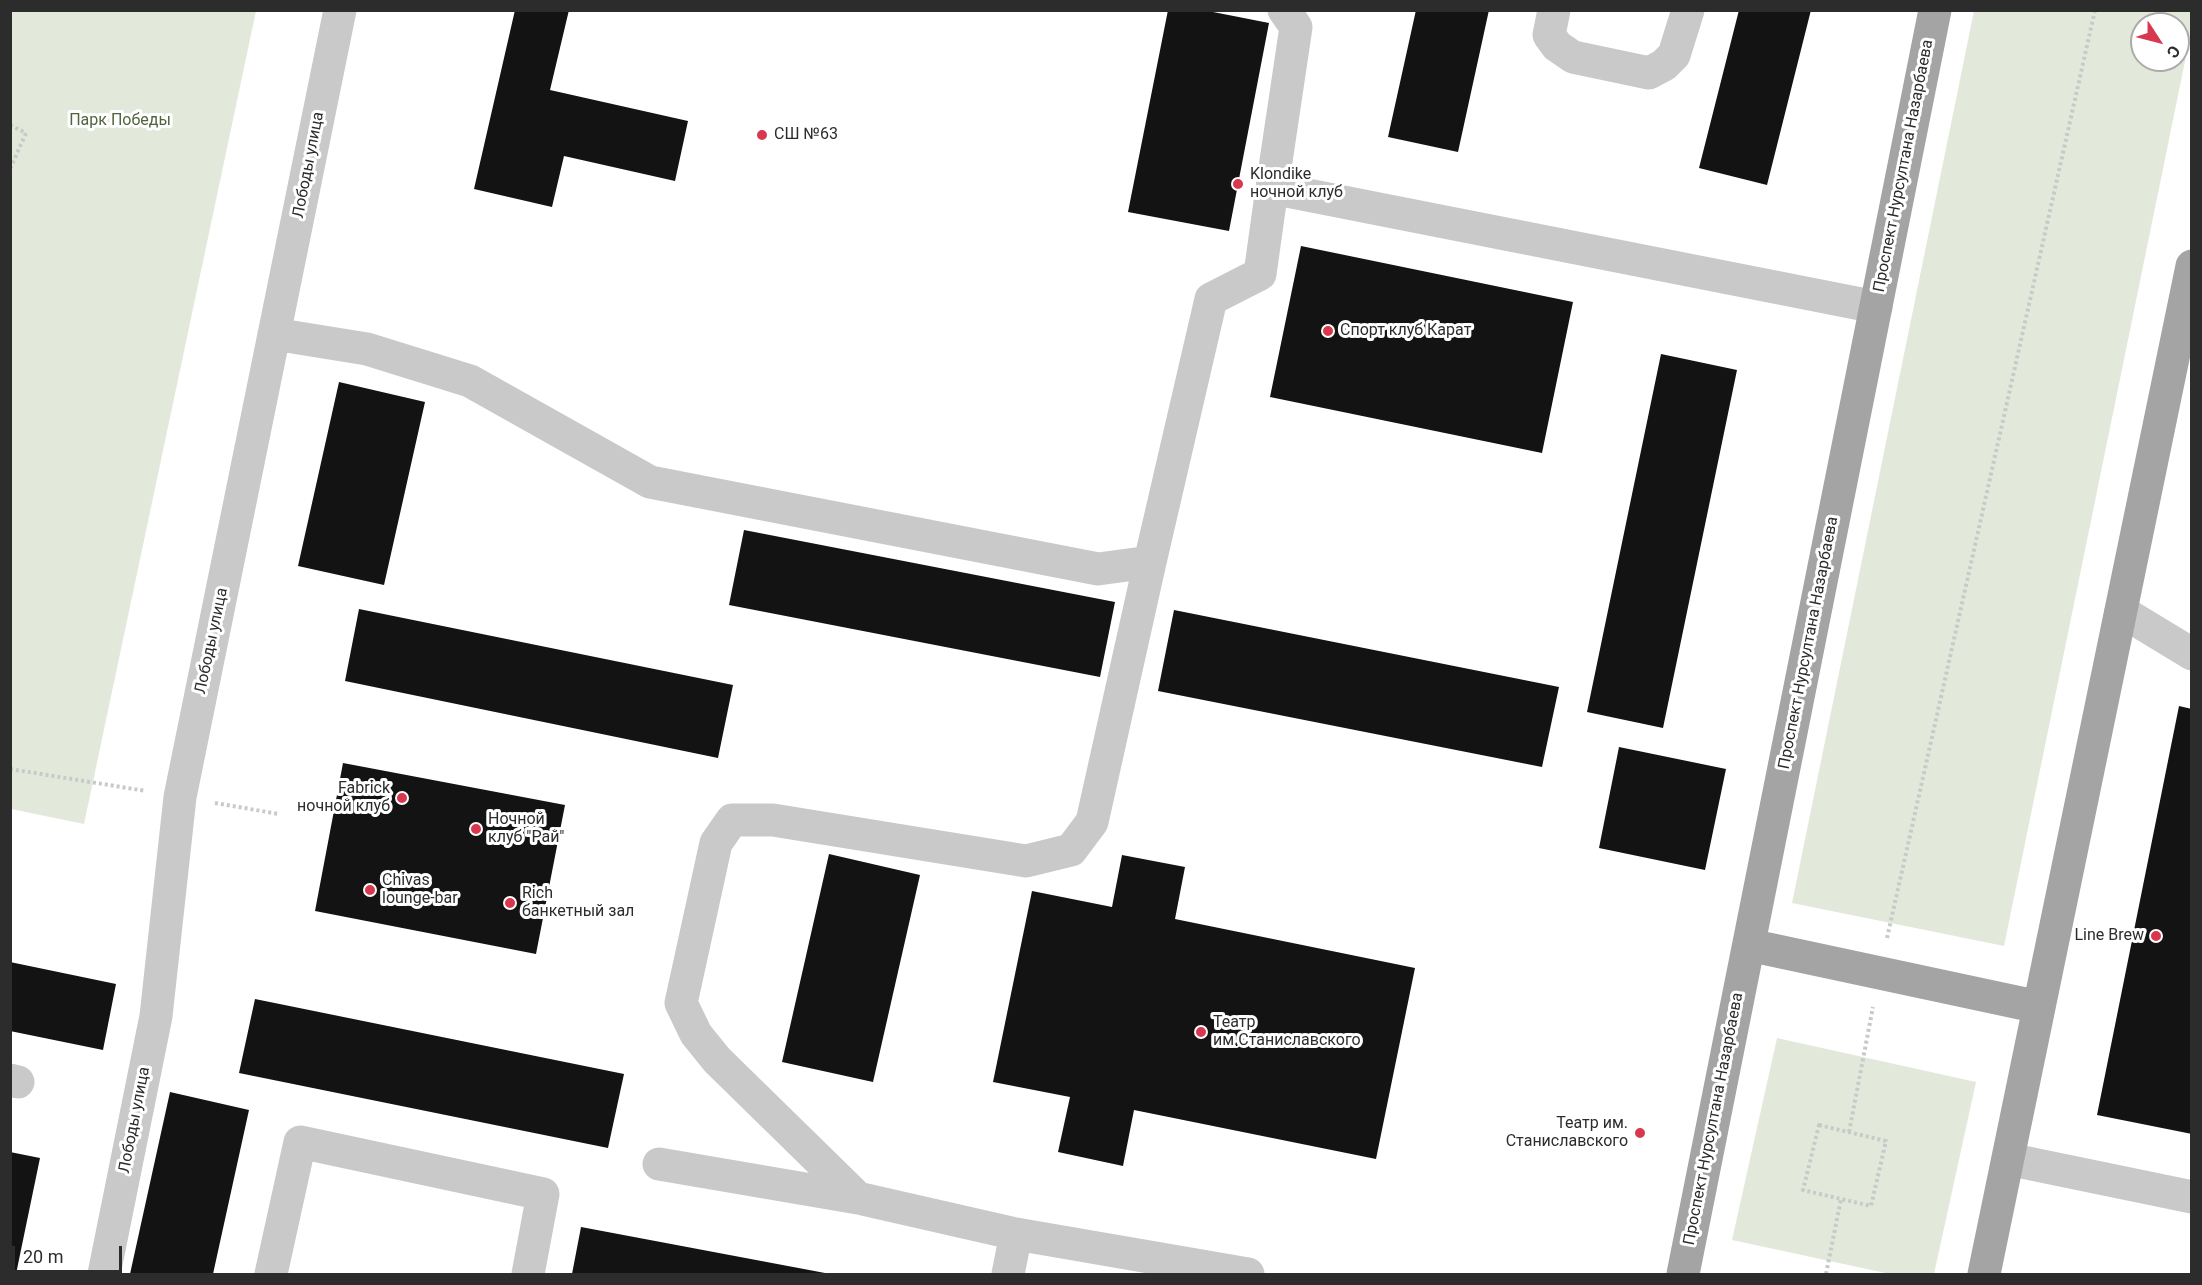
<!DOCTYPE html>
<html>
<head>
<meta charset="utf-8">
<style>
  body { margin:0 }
  #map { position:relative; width:2202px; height:1285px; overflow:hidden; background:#fff; font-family:Roboto,sans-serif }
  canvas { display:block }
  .frame { position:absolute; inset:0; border:12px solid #2c2c2c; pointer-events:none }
  .north { position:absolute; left:2130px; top:12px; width:60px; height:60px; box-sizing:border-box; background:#fff; border:2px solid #ababab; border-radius:50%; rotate:126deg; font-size:16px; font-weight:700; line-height:24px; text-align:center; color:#2c2c2c }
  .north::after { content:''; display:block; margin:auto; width:21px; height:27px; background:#d8384f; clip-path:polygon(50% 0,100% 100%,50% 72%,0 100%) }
  .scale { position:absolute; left:12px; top:1246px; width:110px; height:27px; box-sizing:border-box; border:3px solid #2c2c2c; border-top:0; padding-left:8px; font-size:18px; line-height:21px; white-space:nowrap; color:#2c2c2c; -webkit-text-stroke:4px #fff; paint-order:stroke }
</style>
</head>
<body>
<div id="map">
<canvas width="2202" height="1285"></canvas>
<div class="frame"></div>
<div class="north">С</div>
<div class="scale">20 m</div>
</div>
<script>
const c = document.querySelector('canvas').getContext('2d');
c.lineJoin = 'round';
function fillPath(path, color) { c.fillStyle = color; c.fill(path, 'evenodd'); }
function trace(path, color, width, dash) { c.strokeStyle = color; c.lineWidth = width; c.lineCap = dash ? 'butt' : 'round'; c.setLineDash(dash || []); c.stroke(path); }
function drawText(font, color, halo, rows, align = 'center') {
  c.font = font + ' Roboto,sans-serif'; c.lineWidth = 6; c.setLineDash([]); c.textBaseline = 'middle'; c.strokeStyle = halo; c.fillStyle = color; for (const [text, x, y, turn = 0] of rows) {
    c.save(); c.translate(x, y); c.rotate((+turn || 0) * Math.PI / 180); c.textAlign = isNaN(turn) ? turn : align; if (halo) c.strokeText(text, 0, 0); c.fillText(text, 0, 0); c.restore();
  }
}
fillPath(new Path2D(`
  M 10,11 L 256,11 L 84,824 L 11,809 Z
  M 1974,11 L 2192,11 L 2191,32 L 2004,946 L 1792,903 ZM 2142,24 L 2178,24 L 2178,60 L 2142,60 Z
  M 1777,1038 L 1976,1082 L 1934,1274 L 1890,1274 L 1732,1240 Z`), '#e3e9da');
fillPath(new Path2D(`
  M 515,10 L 569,10 L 550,90 L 688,121 L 675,181 L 564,156 L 552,207 L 474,189 Z
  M 1168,10 L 1203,10 L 1269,23 L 1229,231 L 1128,212 Z
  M 1416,10 L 1489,10 L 1458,152 L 1388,137 Z
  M 1739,10 L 1811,10 L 1767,185 L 1699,168 Z
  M 1301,246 L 1573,302 L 1542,453 L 1270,397 Z
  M 1661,354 L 1737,370 L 1663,728 L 1587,712 Z
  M 339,382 L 425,402 L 384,585 L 298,566 Z
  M 744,530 L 1115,602 L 1100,677 L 729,605 Z
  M 359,609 L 733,685 L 718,758 L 345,681 Z
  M 1174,610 L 1559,687 L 1542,767 L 1158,691 Z
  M 2179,706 L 2192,709 L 2192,1134 L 2097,1115 Z
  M 1619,747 L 1726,769 L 1705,870 L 1599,848 Z
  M 343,763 L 565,805 L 536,954 L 315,911 Z
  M 829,854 L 920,875 L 873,1082 L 782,1062 Z
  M 1122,855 L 1185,867 L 1175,919 L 1415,968 L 1376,1159 L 1134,1110 L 1123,1166 L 1058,1152 L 1070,1097 L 993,1082 L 1032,891 L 1112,907 Z
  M 10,962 L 116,984 L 103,1050 L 10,1031 Z
  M 255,999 L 624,1074 L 608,1148 L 239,1073 Z
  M 170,1092 L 249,1110 L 213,1274 L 130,1274 Z
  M 10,1152 L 40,1158 L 16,1274 L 10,1274 Z
  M 581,1227 L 825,1273 L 825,1274 L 572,1274 Z`), '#131313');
trace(new Path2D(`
  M 10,125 L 26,133 L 10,169
  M 10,769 L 146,791
  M 215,803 L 279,814
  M 1887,938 L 2095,10
  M 1819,1125 L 1886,1141 L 1871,1206 L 1803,1190 Z
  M 1849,1132 L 1873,1007
  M 1826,1274 L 1841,1199`), '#c9c9c9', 4, [3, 3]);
trace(new Path2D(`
  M 1284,10 L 1296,27 L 1272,188 L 1876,307
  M 1554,10 L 1549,35 L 1557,46 L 1573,57 L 1649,73 L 1664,65 L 1674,55 L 1688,10
  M 274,334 L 367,349 L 470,381 L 650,482 L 1098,569 L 1150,562 L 1211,299 L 1260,274 L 1272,188
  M 2121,611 L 2192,654
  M 10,1080 L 18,1082
  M 2008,1159 L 2192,1197
  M 659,1164 L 858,1198 L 1016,1234
  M 858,1198 L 717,1060 L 696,1034 L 681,1003 L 716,843 L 732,820 L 773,820 L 1026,861 L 1071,850 L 1092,822 L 1150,562
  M 104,1274 L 156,1016 L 180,797 L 340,10
  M 271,1274 L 300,1142 L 543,1194 L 528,1274
  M 1008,1274 L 1016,1234 L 1248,1274`), '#c9c9c9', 33);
trace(new Path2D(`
  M 1749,945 L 2039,1007
  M 1683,1274 L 1935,10
  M 1984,1274 L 2192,266`), '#a4a4a4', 33);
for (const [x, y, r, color] of [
  [762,135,6,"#d8384f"],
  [1238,184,6,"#d8384f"],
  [1328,331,6,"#d8384f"],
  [402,798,6,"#d8384f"],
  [476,829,6,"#d8384f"],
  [370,890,6,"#d8384f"],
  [510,903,6,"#d8384f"],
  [2156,936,6,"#d8384f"],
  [1201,1032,6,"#d8384f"],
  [1640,1133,6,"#d8384f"]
]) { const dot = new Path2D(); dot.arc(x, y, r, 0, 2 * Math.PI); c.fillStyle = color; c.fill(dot); trace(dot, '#fff', 2); }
drawText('16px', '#52643d', '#fff', [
  ["Парк Победы",120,121]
]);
drawText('16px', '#2c2c2c', '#fff', [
  ["СШ №63",774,135],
  ["Klondike",1250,175],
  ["ночной клуб",1250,193],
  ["Спорт клуб Карат",1340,331],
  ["Fabrick",390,789,"right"],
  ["ночной клуб",390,807,"right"],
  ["Ночной",488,820],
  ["клуб \"Рай\"",488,838],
  ["Chivas",382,881],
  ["lounge-bar",382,899],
  ["Rich",522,894],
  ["банкетный зал",522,912],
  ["Line Brew",2144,936,"right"],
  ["Театр",1213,1023],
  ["им.Станиславского",1213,1041],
  ["Театр им.",1628,1124,"right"],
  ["Станиславского",1628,1142,"right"]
], 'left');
drawText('16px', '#2c2c2c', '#fff', [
  ["Лободы улица",309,165,-79],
  ["Проспект Нурсултана Назарбаева",1904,166,-79],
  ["Лободы улица",212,641,-78],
  ["Проспект Нурсултана Назарбаева",1809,643,-79],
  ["Проспект Нурсултана Назарбаева",1714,1119,-79],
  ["Лободы улица",135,1120,-79]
]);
</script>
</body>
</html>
